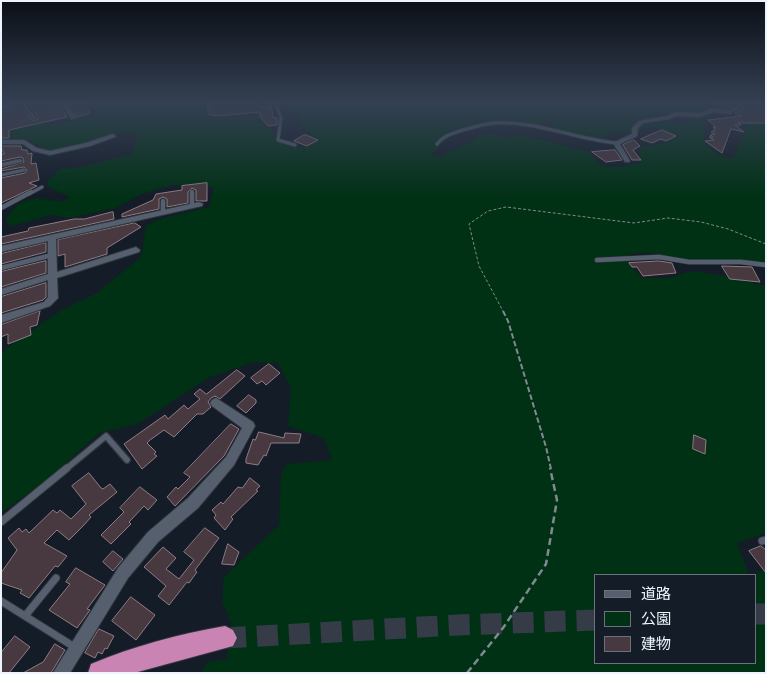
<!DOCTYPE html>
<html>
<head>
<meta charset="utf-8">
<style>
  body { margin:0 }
  #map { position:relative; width:767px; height:674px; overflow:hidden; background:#141c28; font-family:Spectral,"Noto Sans JP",serif }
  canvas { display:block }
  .frame { position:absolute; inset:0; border:2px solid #eef4fc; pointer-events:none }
  .legend { position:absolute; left:594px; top:574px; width:162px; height:90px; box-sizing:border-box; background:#141c28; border:1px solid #6b727d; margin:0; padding:6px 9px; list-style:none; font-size:15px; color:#eef4fc }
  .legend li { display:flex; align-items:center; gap:10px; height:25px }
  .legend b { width:25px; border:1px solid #6b727d }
</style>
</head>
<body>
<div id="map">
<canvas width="767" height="674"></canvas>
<div class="frame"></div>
<ul class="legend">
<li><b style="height:6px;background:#555f6e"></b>道路</li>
<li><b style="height:14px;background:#003115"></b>公園</li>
<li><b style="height:14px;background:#48383f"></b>建物</li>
</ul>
</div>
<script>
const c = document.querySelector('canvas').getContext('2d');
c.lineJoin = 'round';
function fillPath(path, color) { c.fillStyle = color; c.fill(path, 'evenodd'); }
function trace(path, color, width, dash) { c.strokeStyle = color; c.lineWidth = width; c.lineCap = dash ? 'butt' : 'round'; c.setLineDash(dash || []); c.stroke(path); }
fillPath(new Path2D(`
  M 145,102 L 168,102 L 182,108 L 202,106 L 209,118 L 259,117 L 280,142 L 301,148 L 313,145 L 315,138 L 302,126 L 300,115 L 285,108 L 308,105 L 306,102 L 700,102 L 710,107 L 700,117 L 704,126 L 705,144 C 715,151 720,160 734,157 L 748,124 L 757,121 L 766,122 L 766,266 C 741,265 716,264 692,261 C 669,259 646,246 623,257 L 642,278 L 668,278 L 692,271 L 725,276 L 766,286 L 766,533 L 737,543 L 749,575 L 766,570 L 766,673 L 202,673 L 207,662 L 227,659 L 231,622 L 222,601 L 224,577 L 279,525 L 281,474 L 287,464 L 332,460 L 324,438 L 288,426 L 291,388 L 278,363 L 253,362 L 210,377 L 137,424 L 99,433 L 52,476 L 1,513 L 1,355 L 5,349 L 62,310 L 97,293 L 141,257 L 146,226 L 157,220 L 209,207 L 214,187 L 173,185 L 141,194 L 115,208 L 70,218 L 51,215 L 11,226 L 5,219 L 19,203 L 36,198 L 61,202 L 71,197 L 48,187 L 47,182 L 60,169 L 76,168 L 132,154 L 138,134 L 121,133 L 83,143 L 49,150 L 28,140 L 1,139 L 1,132 L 38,124 L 61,124 L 97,113 L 92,107 L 106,104 L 114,109 ZM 658,110 C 669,113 678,112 689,115 L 688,124 C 676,124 658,123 651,113 ZM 484,122 L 541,128 L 541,122 L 550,122 L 563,132 L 597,141 L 606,134 L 637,131 L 652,126 L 677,137 L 671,141 L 639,148 L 641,162 C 620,168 600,173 589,151 L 572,149 L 564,145 L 521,135 L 510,138 L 491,134 L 479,135 L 472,141 L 440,157 L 430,155 L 446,141 L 442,136 ZM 596,575 L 756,575 L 756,663 L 596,663 Z`), '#003115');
const building = new Path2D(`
  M 27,102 L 44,102 L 51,110 L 61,107 L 67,117 L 9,130 L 9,138 L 2,138 L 1,113 L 20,105 L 32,120 L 37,120 L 37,116 Z
  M 76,102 L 83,102 L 90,113 L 77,117 L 69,104 Z
  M 217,102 L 249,102 L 268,109 L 269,102 L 271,102 L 273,117 L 277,118 L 277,125 L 268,126 L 260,116 L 260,112 L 217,116 L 208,114 L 208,104 L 212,107 Z
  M 711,102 L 755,102 L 766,108 L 766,123 L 738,123 L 741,125 L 735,125 L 744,132 L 731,129 L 722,153 L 705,141 L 714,140 L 709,137 L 713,137 L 710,135 L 715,134 L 711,132 L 715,130 L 713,127 L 716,127 L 708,120 L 741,116 L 735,113 L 743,109 L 744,106 L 736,104 L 729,108 Z
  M 662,130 L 676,136 L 666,141 L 661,139 L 652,143 L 641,139 Z
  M 304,135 L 306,135 L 318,140 L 307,146 L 294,141 Z
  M 634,140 L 640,146 L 633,150 L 641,160 L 632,160 L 623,145 Z
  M 1,146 L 21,146 L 22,150 L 27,150 L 28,154 L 32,153 L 31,164 L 36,163 L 39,180 L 29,183 L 37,186 L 1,203 L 1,178 L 25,173 L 27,170 L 24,167 L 1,171 L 1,169 L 24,162 L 23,158 L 20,157 L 1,161 L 1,154 L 4,154 Z
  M 615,150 L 622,160 L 606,162 L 592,152 Z
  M 207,183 L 207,201 L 196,201 L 196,190 L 192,188 L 188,192 L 188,203 L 167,207 L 167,199 L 163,197 L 159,199 L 159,209 L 122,217 L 122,214 L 153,200 L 156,194 L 182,190 L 182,186 Z
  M 113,212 L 114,219 L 1,244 L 1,237 L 28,231 L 29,228 L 74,219 L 84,219 Z
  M 135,223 L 141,227 L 107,248 L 107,254 L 65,267 L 65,254 L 58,256 L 58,240 Z
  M 46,243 L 46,252 L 1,264 L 1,254 Z
  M 46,261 L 46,273 L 1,287 L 1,272 Z
  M 659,261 L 672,263 L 676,273 L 643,276 L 637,267 L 632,267 L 629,263 Z
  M 722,266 L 752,267 L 760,282 L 730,279 Z
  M 46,283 L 46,297 L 43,300 L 1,313 L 1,297 Z
  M 40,311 L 37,325 L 30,327 L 31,335 L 8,344 L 8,334 L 1,337 L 1,325 Z
  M 269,364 L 280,373 L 266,385 L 262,381 L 257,384 L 251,378 Z
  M 237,370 L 245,376 L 220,399 L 215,396 L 211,398 L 208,402 L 211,407 L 203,414 L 197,414 L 174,437 L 164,430 L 150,440 L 147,443 L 156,452 L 154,454 L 157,456 L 142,469 L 124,444 L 165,415 L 168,419 L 184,405 L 188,409 L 200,399 L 194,394 L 200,389 L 206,394 Z
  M 249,395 L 256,400 L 256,403 L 246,413 L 237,406 Z
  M 231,424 L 239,429 L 224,456 L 175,506 L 167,497 L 176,487 L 178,489 L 190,477 L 184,473 Z
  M 259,432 L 284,438 L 285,433 L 301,434 L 299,443 L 271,443 L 266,456 L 264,455 L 258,465 L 246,463 L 246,459 L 253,439 L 255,440 Z
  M 694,435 L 706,440 L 705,454 L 693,449 Z
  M 89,473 L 101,488 L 103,489 L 110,484 L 117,492 L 89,515 L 91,517 L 84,525 L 69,540 L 57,530 L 44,543 L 67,556 L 58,567 L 55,566 L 29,598 L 20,593 L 22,590 L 1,583 L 1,573 L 17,550 L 8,538 L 19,528 L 22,532 L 26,529 L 29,533 L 53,510 L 57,513 L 60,510 L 71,519 L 86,504 L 72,486 Z
  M 250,478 L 260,486 L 256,490 L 258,491 L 231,517 L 233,519 L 225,530 L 214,518 L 216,515 L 212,510 L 221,502 L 223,504 L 238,487 L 242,488 Z
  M 140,487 L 157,500 L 148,510 L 144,506 L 129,522 L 131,524 L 111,544 L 101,535 L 124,512 L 120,508 Z
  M 205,528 L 219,538 L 195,570 L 197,572 L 189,583 L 187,582 L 169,605 L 158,596 L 166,586 L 144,567 L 163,547 L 176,558 L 166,569 L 179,579 L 194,560 L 184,552 Z
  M 228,544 L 239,552 L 234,565 L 222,564 Z
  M 761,546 L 766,550 L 766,573 L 749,551 Z
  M 113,551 L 123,559 L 113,571 L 103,562 Z
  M 76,568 L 105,585 L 87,609 L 90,610 L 77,628 L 49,610 L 70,584 L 66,582 Z
  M 131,597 L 155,615 L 136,640 L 112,621 Z
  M 99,629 L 114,636 L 107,649 L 105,648 L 102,654 L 98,652 L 95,658 L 85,653 Z
  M 15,636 L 30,647 L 9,673 L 1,673 L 1,653 Z
  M 55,644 L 65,650 L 51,673 L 23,673 L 43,662 Z`);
fillPath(building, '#48383f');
trace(building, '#8f7c84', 1);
trace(new Path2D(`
  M 756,614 L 766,614
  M 225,638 L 458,625 L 596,620`), '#353c48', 21, [21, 11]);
const serviceFar3 = new Path2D(`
  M 22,102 L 34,118
  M 275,102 L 281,118 L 278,140 L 295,145
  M 437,144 C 443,136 451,134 460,131 C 471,128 482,124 494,123 C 533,120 576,139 616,143
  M 1,175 L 24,170
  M 29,194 L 42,187`);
const serviceFar2 = new Path2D(`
  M 192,192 L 192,205
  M 163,201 L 163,211
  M 1,208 L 31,192
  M 597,260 L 659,257 L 689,262 L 741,262 L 766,265
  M 1,268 L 52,255`);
const serviceFar1 = new Path2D(`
  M 66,469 L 106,436 L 127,460`);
const service = new Path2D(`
  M 1,522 L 67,468
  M 762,541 L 766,540
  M 1,601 L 76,648
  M 25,616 L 56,578`);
const minor = new Path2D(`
  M 13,102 L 21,102 L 1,111 L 1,107 Z
  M 46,102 L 52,104 L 69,102 L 67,104 L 76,118 L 71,119 L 62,105 L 51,108 Z
  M 209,102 L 214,102 L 215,103 L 212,105 Z
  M 737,106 L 742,107 L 730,114 L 714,112 L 700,117 L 676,116 L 669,119 L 643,123 L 638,128 L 637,136 L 620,144 L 630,161 L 629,162 L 625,162 L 613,143 L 632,134 L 632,128 L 639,121 L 667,116 L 675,112 L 699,113 L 714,108 L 729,110 Z
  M 113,134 L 116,136 L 115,137 L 90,146 L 50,155 L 33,151 L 23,144 L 1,144 L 1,140 L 24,140 L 37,148 L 50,151 L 86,143 Z
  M 20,159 L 22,160 L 22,162 L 1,167 L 1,163 Z
  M 199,202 L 203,204 L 202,206 L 56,239 L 57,272 L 136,247 L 140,250 L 139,252 L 57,278 L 58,298 L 50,306 L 1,323 L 1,315 L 44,302 L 48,297 L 48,280 L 1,295 L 1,289 L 48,274 L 48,241 L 1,252 L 1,246 Z
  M 216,398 L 253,422 L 255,426 L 234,465 L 198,508 L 158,542 L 128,578 L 70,673 L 53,673 L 118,568 L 148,532 L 188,498 L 226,457 L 242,428 L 212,406 L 210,403 L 212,400 Z`);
const secondary = new Path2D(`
  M 757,102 L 766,102 L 766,106 Z`);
const trunk = new Path2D(`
  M 225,626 L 233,630 L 237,638 L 233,646 L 134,673 L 88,673 L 91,664 C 134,646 179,634 225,626 Z`);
trace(serviceFar3, '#31363f', 4.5);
trace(serviceFar2, '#31363f', 5.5);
trace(serviceFar1, '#31363f', 8);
trace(service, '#31363f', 9);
trace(minor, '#31363f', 2);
trace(secondary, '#31363f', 2);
trace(trunk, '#31363f', 2);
trace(new Path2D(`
  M 504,313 L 479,266 L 469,224 L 488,211 L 506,207 L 634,223 L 668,218 L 701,222 L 728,229 L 766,244`), '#818892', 1, [3, 2]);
trace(new Path2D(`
  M 503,311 L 508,321 L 546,447 L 551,469`), '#818892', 2, [5.5, 2.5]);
trace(new Path2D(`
  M 467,673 L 503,628 L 546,564 L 557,500 L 550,468`), '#818892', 2.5, [7, 4]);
trace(serviceFar3, '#555f6e', 3);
trace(serviceFar2, '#555f6e', 4.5);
trace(serviceFar1, '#555f6e', 5.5);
trace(service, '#555f6e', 7);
fillPath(minor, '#555f6e');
fillPath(secondary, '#555f6e');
fillPath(trunk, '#ca84b3');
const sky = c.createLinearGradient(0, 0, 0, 197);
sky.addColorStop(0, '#0b0f16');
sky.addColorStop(0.52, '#344053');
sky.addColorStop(1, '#34405300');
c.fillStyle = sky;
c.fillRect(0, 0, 767, 197);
</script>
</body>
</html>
